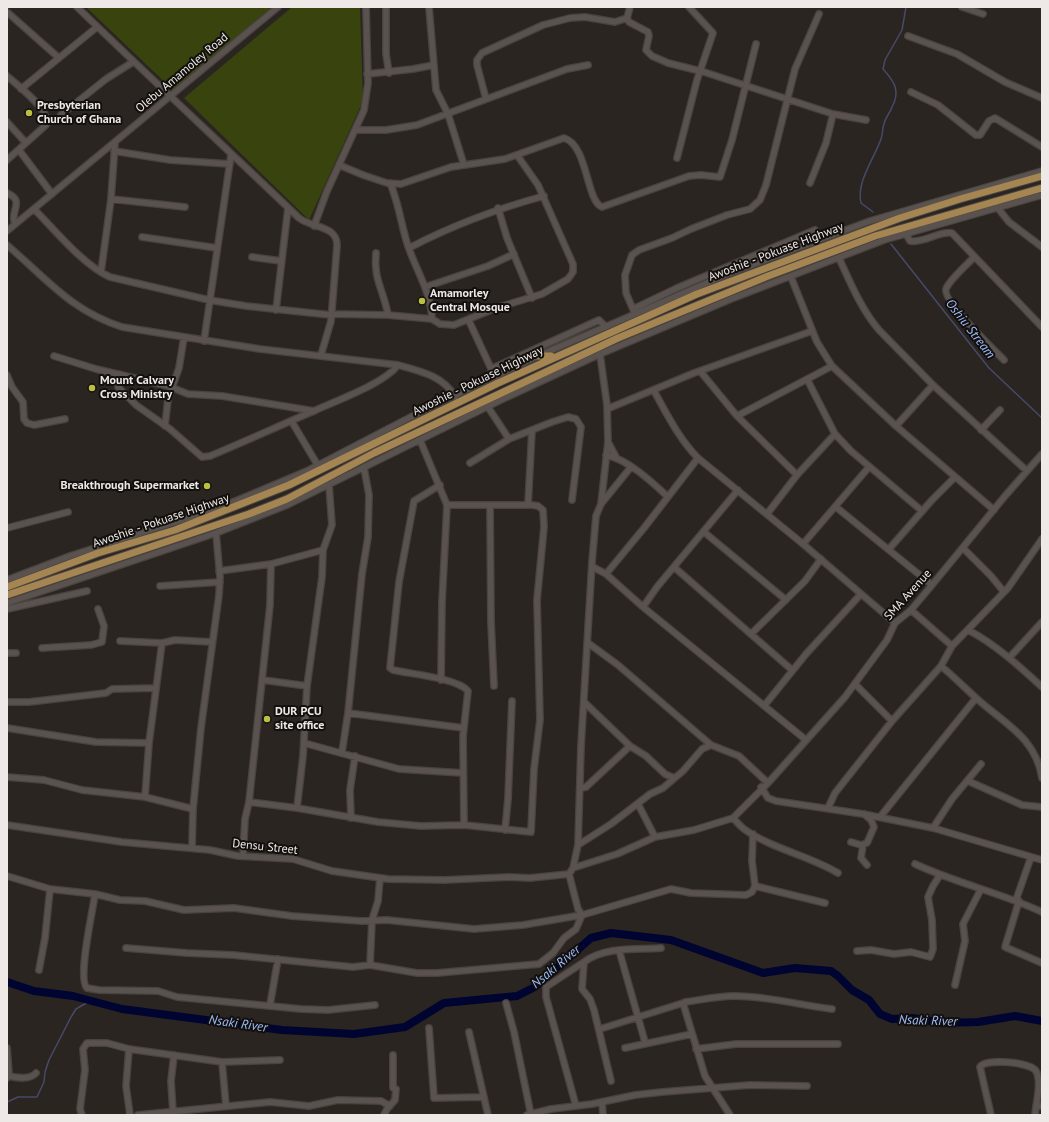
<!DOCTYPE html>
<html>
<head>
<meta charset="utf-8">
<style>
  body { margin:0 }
  #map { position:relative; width:1049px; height:1122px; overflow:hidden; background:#2b2521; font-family:"PT Sans",sans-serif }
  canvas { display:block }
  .frame { position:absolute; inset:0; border:8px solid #eee9e7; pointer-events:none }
</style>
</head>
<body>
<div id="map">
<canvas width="1049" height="1122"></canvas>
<div class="frame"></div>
</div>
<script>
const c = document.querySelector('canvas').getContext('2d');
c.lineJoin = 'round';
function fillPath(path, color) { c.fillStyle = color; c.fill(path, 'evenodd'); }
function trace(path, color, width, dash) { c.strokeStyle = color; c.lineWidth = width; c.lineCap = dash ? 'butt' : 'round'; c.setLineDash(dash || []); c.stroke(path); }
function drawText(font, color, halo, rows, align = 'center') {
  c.font = font + ' "PT Sans",sans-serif'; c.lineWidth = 4; c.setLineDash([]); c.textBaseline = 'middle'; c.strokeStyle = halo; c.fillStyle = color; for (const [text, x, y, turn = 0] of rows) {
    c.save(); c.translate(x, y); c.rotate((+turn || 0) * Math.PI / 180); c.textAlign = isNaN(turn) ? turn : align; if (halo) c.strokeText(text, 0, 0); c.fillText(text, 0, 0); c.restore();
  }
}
fillPath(new Path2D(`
  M 86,7 L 272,7 L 174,91 Z
  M 292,7 L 360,7 L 363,101 L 309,220 L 184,98 Z`), '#38430d');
trace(new Path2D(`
  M 873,212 L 861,203 C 856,182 874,159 881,139 C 883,134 882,129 884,124 C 885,118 890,113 892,107 C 901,91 894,81 883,69 L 885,60 L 902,30 L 906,7
  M 891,244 L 989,368 L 1042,418
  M 7,1102 L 18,1097 L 37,1097 L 44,1082 L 45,1072 L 49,1060 L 71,1017 L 76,1009 L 90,1001`), '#474968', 1.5);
trace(new Path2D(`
  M 7,982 L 34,991 L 73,996 L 122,1009 L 282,1030 L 354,1034 L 405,1027 L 444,1003 L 517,996 L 535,987 L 591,938 L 611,933 L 671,940 L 763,973 L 795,968 L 831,971 L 838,976 L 852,990 L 869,1000 L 880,1014 L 892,1019 L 912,1018 L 943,1023 L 978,1022 L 1015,1016 L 1042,1021`), '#000431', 8);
const minor = new Path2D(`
  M 77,7 C 150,78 225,147 299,218 C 311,228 338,225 337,246 L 331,321 L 321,355
  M 386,7 L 386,54 L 389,73
  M 429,7 L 436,90 L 448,114 L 464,165
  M 630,7 L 627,18 L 629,22 L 648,32 L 649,36 L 646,50 L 652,56 L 668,63 L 704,72 L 833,114 L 866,120
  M 962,7 L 983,14
  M 7,12 L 59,58
  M 908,36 L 957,54 L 1005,82 L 1042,98
  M 367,74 L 413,69 L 434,65
  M 7,76 C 17,85 52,111 46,125 L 7,160
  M 21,89 L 97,27
  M 911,92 L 938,105 L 976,135 L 980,135 L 989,121 L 995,118 L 1042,147
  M 486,99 L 477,65 L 477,60 L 482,53 L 543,25 L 570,18 L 585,17 L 615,22 L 627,18
  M 61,115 L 106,79 L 133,62
  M 7,122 L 26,143
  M 356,130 L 386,130 L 417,125 L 567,69 L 588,65
  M 19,150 L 52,194
  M 114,151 L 170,160 L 230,164
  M 677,158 L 697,80 L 713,33 L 689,7
  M 339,165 L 363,175 L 387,183 L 401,184 L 451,167 L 505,159 L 564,138 C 588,145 586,201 602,207 L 689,176 L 701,175 L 720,177 L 732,140 L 756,44
  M 390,183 C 399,203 401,225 408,246 C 416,270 431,292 432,319
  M 810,183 L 826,143 L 833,114
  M 7,193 C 26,201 9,212 15,223
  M 111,199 L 185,207
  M 997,207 L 1009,222 L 1042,247
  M 498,208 L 507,238 L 532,298
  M 34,209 C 55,230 83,265 110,277 L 209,300 L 246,306 L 331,315
  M 314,226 L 327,191 L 364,110 L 368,83 L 366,7
  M 7,231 L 278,7
  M 906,234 L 910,241 C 925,243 938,231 952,233 L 1042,327
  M 142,237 L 217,248
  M 7,245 C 46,278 71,311 122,327 L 260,349 L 398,365 C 420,371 444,376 455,397
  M 409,248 C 453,225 496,209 544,196
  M 376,253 C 373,279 384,291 388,315
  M 252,257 L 281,261
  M 974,257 C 967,265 949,280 946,289 C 942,300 994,350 1004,360
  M 839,258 C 850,282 861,309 879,330 L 933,385 L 1027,471
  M 101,272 L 111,199 L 115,143
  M 791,277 L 817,342 L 832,366 L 896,426 L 994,510
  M 425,287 L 488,266 L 514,254
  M 633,309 L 677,288 L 815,230
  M 276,310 L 288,208
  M 331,314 L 388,315 L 432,319 L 440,324 L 454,325 L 496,308 L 542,294 L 568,279 L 573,272 L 573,264 L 538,185 L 517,155
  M 635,314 L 626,293 L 625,275 L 632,255 L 639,250 L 672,238 L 691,229 L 727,215 L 750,209 L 760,200 L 766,185 L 795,69 L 819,14
  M 469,321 L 495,377
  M 204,341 L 231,155
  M 54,356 L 96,369 L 168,386 L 188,394 L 222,396 L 314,411
  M 491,369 L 599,320 L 606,327
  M 700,371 L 737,416 L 797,475
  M 119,374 L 118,387 L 136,405 L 170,429 L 202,457 L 210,456 C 246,441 281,425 316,410 C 338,400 385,383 398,365
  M 7,375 L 12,387 L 23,402 L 24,419 L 27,423 L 34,425 L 65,419
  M 807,379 L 835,434 L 851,451 L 922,511
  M 654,391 C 667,414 679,439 698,458 L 803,544 L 895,623
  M 488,407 L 509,439
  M 607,409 L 694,373 L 812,331
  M 737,416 L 832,366
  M 292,422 L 317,464
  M 165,426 L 168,399 L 179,368 L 184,337
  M 896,426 L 933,385
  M 981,430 L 1000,410
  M 420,440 L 447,505 L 442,602 L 441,680
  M 608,442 L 616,457
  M 606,455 C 627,459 651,481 667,496
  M 470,463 L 509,439 L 552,422 L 568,417 L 576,419 L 581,427 L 572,500
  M 440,485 L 414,501 L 399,582 L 390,668 L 393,670 C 410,674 457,678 468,691 L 463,736 L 464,825
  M 601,504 L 631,467
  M 490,505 L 491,622 L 494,686
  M 528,505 L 532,430
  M 836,507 L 932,585
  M 767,514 L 797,475 L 835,434
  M 7,528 L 68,512
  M 704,532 L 786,600
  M 803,544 L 869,467
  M 963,548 L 991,576 L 1004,592
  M 889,549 L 932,500 L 955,477
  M 593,567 L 606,574 L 643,607 L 806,740
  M 674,567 L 792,670
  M 219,571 L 271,564 L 323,550
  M 606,574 L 644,528 L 698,458
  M 7,580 L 70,556 L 213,510 L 238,500 L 307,471 L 430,407 L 538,356 L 728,274 L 870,221 L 1042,171
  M 160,586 L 220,582
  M 7,603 L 216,533 L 287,505 L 507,397 L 600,354 L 731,299 L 884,240 L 1042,195
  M 643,607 L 657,587 L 738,490
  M 7,609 L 87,591
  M 911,610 L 952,646
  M 968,630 C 995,644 1019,666 1042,687
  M 751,634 L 805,581 L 821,559
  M 120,641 L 162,643 L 175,640 L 212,642
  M 588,643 L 618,665 L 711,745
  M 42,648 L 91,645 L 102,642 L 104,626 L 98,609
  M 7,653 L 16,653
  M 1009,658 L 1042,622
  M 941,666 C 953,676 964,687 975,697 C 1003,723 1036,737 1042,778
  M 263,680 L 307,686
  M 855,684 L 892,721
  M 7,702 L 29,702 L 106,693 L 112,689 L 156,688
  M 585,703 L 630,746 L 646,756 L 665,774 L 674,778
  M 764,706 L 806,654 L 861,594
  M 348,713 L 464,728
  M 7,728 L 96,742 L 149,743
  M 304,743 L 399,769 L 463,773
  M 342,752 L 348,713 L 362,574 L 368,537 L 369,495 L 364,468
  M 7,777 L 44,780 L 82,790 L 145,797 L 193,809
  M 968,781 L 1022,805 L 1042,807
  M 761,787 L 768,798 L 776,801 L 863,814 L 933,828 L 1042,860
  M 581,788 L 586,787 L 630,746
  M 145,797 L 149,743 L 162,643
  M 249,802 L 297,808 L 378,822 L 421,826 L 464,825 L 531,832 L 534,769 L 540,720 L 537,600 L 544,527 L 543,510 L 538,506 L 532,505 L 447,505
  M 297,808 L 303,756 L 307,686 L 322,577 L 323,550 L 332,525 L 329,485
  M 828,808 L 835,793 L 892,721 L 941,666 L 952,646 L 1008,588 L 1042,539
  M 880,817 L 976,698
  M 351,818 L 350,790 L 355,756
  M 7,825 L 122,842 L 210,850 L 238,856 L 293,859 L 332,871 L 388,879 L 444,880 L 509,877 L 530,878 L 569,874
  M 933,828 L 952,799 L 981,764
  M 505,830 L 508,799 L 512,701
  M 655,837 L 694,830 L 733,818
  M 851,842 L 861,845 L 867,843 L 874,827 L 871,820 L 864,814
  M 578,845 L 581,746 L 592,562 L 596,516 L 601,504 L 608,442 L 607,405 L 600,354
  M 863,845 L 861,858 L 867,865
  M 192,848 L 193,809 L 201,728 L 219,595 L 220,577 L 216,533
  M 243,856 L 245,819 L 249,802 L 270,605 L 271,564
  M 915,864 C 956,883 1001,893 1042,912
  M 573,868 L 617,854 L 655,837 L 638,804
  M 838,873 C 808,855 772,849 744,829 C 740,826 736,821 733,818 L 768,783 L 845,697 L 887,640 L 895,623 L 911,610 L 932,585 L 1005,496 L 1042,454
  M 569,874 L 578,909 L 582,915 L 671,889 L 691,893 L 746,895 L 752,892 L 755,886 L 752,861 L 753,834
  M 569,874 L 573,868 L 578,845 L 611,824 L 650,794 L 663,788 L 683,771 L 702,749 L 711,745 L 739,756 L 768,783
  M 7,876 L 50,889 L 95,894 L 120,900 L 145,901 L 184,910 L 234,908 L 292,916 L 361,921 L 387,920 L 474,929 L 523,925 L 582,915
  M 755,886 L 825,903
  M 95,894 C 93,910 77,979 87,988 L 99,990 L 158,991 L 177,997 L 301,1009 L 328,1010 L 375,1005
  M 1016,900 L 1031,857
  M 1019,901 L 1005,947 L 1042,963
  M 126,948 L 187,953 L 233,955 L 353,967 L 370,965 L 417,973 L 437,973 L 539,964 L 553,953 L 564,938 L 576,929 L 582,915
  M 619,950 L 645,1042
  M 857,951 L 871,950 L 894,954 L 911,952 L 930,957 L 933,949 L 932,920 L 928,897 L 933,886 L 940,875
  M 370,965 L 372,920 L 378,901 L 380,878
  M 39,970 L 45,938 L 50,889
  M 955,985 L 965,941 L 963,924 L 981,889
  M 506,1003 L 514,1032 L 531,1115
  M 270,1005 L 278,959
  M 684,1006 L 685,1002 C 701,1000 717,996 734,996 C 767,996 799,1005 832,1009
  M 429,1028 L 434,1098 L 484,1097
  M 600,1029 L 683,1003 L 705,1076 L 730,1115
  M 469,1032 L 488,1115
  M 7,1048 L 9,1074 L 7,1078
  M 625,1048 L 692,1034
  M 129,1049 L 126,1086 L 130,1115
  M 696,1049 L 736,1044 L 838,1044
  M 222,1062 L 226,1106
  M 8,1076 C 18,1078 30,1080 36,1073
  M 611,1081 L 594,1010 L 590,999 L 582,989 L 584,962 C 605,946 636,950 661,948
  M 602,1102 L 603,1115
  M 576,1106 L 546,997 L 546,987 L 584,962
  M 1036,1106 L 1042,1106
  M 173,1112 L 171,1081 L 174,1055
  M 82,1115 L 80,1109 L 85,1070 L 83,1049 L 87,1043 L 107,1043 L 129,1049 L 222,1062 L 280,1060
  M 138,1115 L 270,1102 L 309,1106 L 338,1100 L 381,1101 L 390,1106
  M 384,1115 L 387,1109 L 395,1100 L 396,1089 L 393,1088 L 393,1055
  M 527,1115 L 551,1109 L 592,1104 L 635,1095 L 662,1092 L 750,1085 L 807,1086
  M 991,1115 L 980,1067 C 986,1058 1030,1062 1036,1071 C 1042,1082 1036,1103 1035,1115`);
const major = new Path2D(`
  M 538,356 L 551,356
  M 7,587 L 98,553 L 175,530 L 289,485 L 498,383 L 697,294 L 900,218 L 960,199 L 1042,176
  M 7,595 L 249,514 L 287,499 L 374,453 L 618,338 L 768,276 L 875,236 L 1042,188`);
trace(minor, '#484340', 8);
trace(major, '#484340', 9);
trace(minor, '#59524e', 5.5);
trace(major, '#a58551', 7);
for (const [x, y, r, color] of [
  [29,113,4,"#bdbf43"],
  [422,301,4,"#bdbf43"],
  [92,388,4,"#bdbf43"],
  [207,486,4,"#bdbf43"],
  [267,719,4,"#bdbf43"]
]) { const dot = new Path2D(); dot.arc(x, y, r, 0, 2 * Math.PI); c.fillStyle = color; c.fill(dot); trace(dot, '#120f0d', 1.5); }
drawText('12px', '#eee9e7', '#120f0d', [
  ["Olebu Amamoley Road",182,73,-40],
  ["Awoshie - Pokuase Highway",776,252,-21],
  ["Awoshie - Pokuase Highway",478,381,-26],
  ["Awoshie - Pokuase Highway",161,521,-19],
  ["SMA Avenue",908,595,-48],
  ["Densu Street",265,847,6]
]);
drawText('bold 12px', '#eee9e7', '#120f0d', [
  ["Presbyterian",37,106],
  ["Church of Ghana",37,120],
  ["Amamorley",430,294],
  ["Central Mosque",430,308],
  ["Mount Calvary",100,381],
  ["Cross Ministry",100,395],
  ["Breakthrough Supermarket",199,486,"right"],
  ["DUR PCU",275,712],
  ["site office",275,726]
], 'left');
drawText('italic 13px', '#9dbefd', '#120f0d', [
  ["Oshiu Stream",970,329,52],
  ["Nsaki River",556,967,-40],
  ["Nsaki River",928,1021,2],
  ["Nsaki River",238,1024,8]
]);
</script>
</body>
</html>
